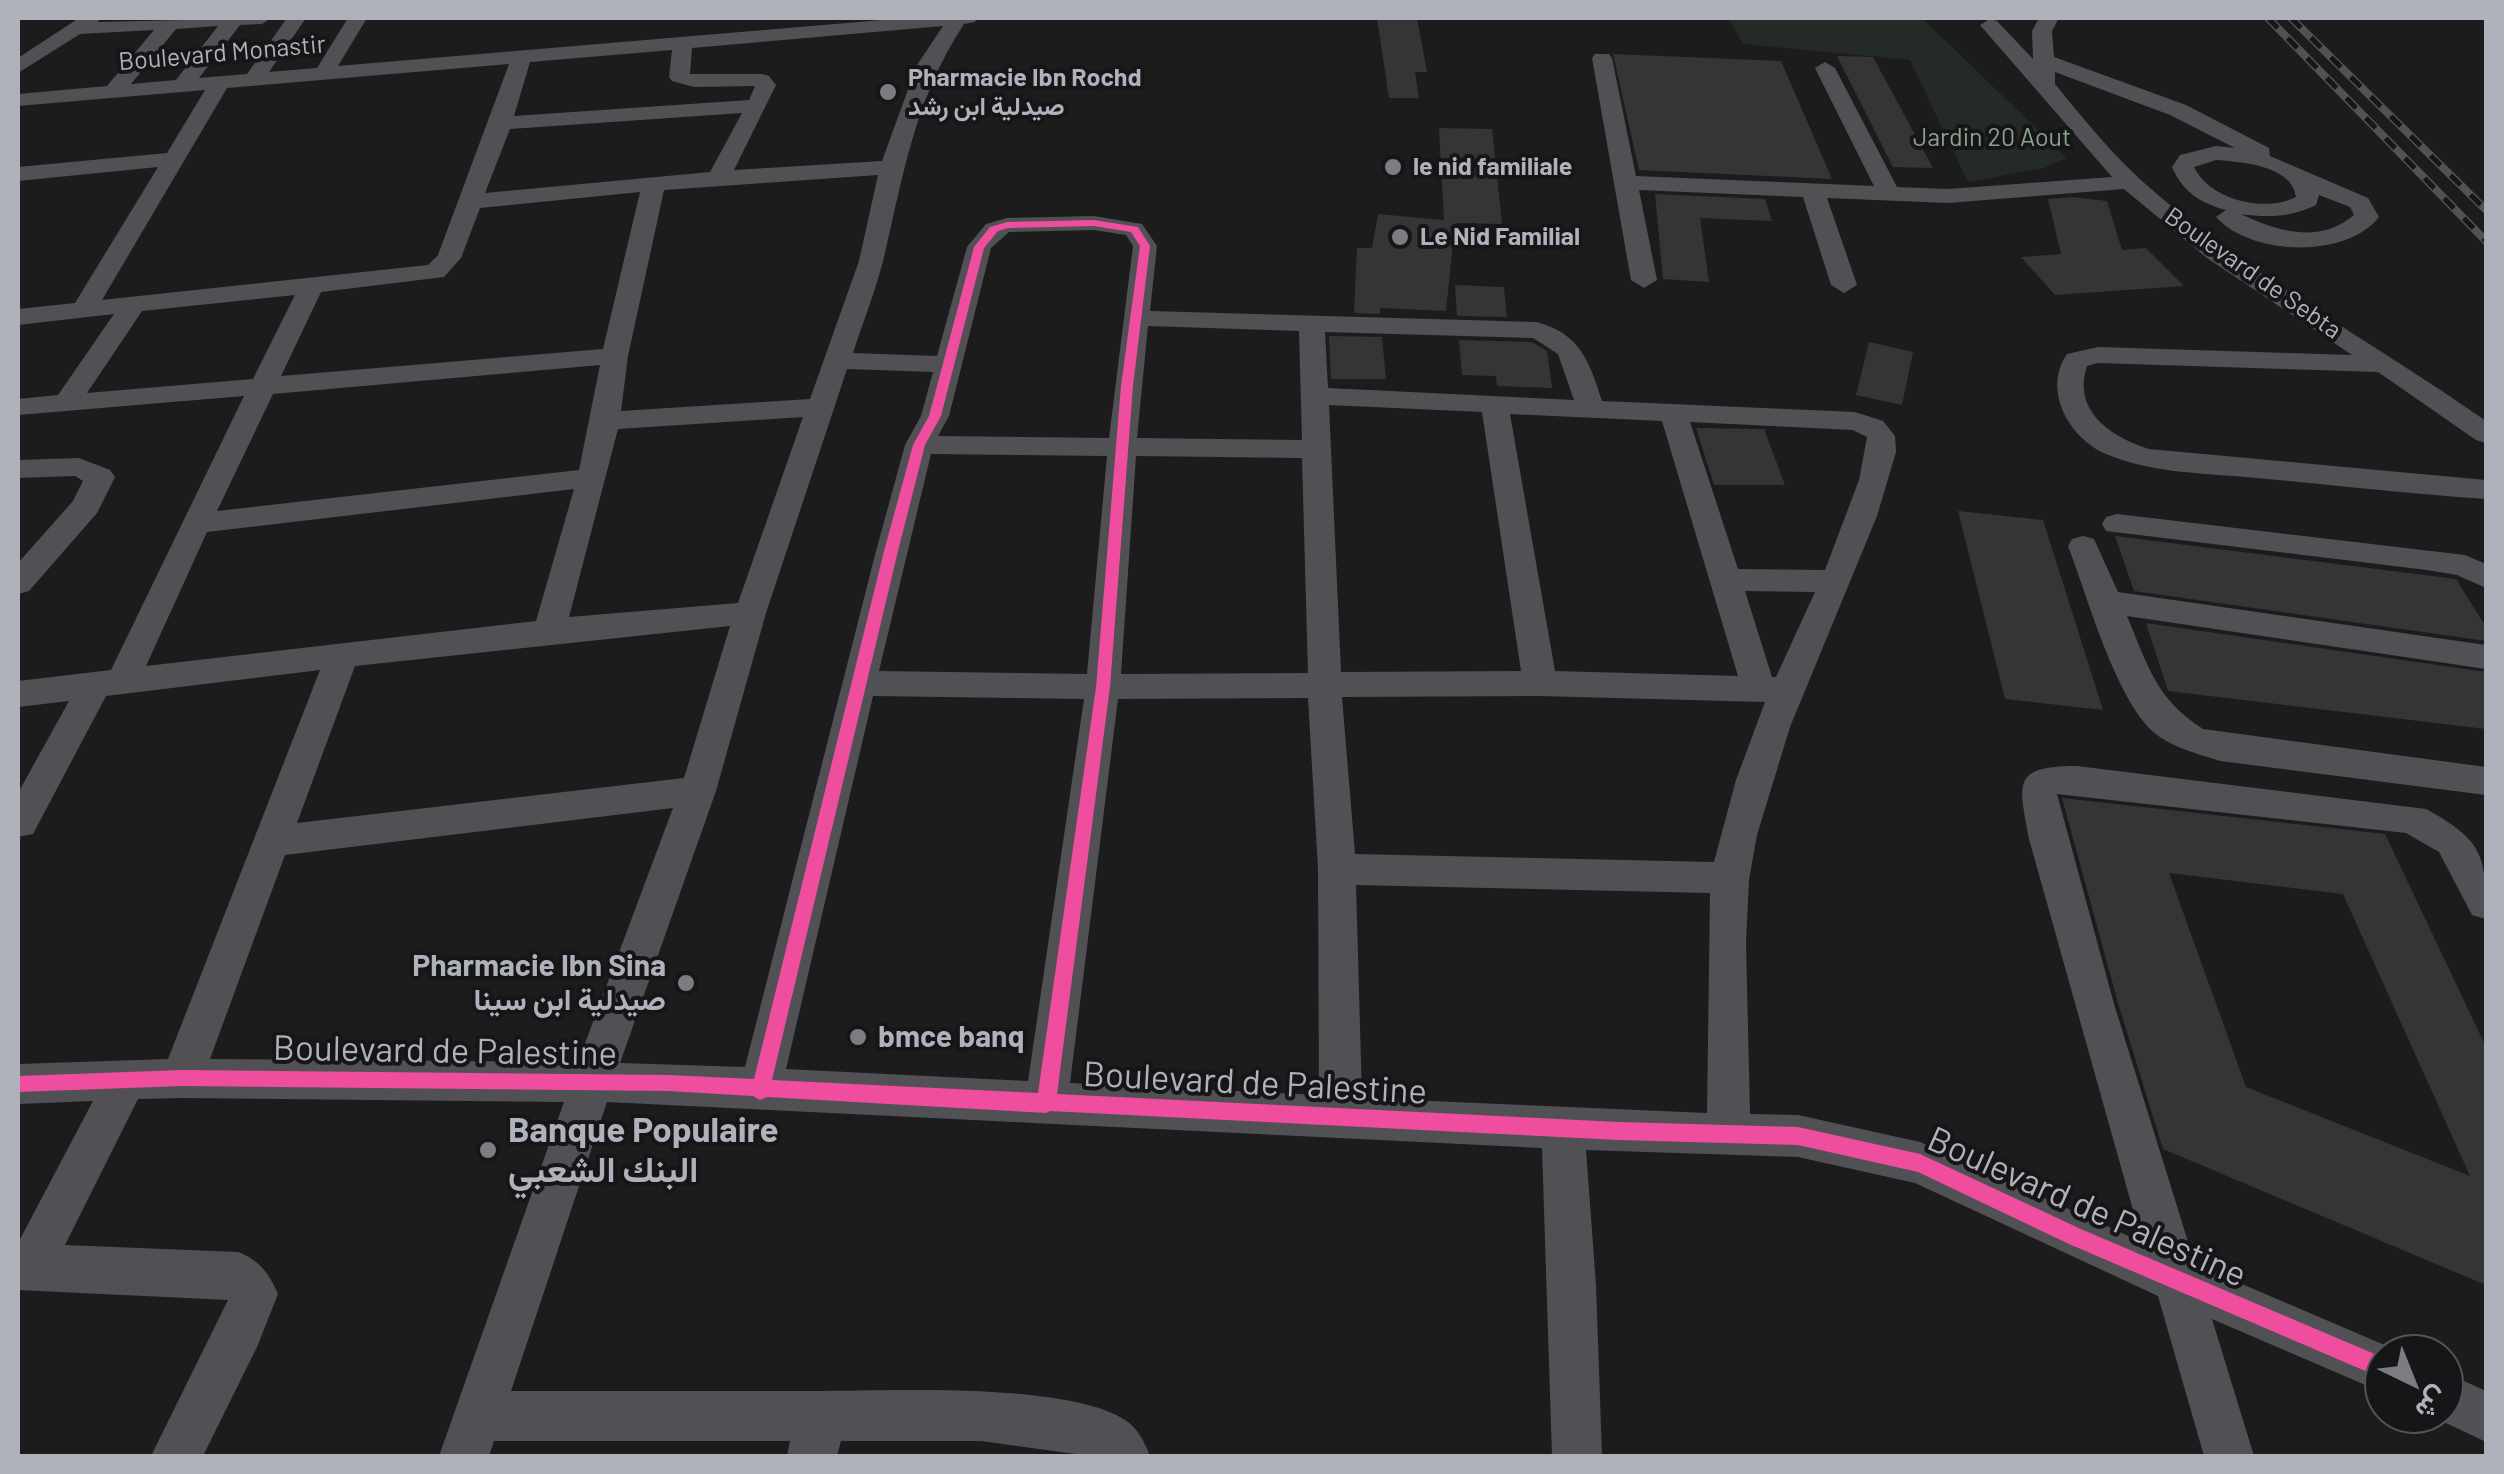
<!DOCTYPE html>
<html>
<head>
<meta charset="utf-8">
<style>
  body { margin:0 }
  #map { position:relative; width:2504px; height:1474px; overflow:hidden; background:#1c1c1c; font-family:Barlow,Vazirmatn,sans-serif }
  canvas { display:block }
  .frame { position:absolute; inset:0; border:20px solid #afb1bb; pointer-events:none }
  .north { position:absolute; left:2364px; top:1334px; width:100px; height:100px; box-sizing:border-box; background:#161618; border:2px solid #535459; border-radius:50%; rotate:137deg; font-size:28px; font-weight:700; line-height:40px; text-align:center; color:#afb1bb }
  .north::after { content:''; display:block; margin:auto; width:35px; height:45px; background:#7c7d83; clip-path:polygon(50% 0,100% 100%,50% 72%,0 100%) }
</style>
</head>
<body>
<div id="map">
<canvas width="2504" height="1474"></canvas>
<div class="frame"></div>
<div class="north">ش</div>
</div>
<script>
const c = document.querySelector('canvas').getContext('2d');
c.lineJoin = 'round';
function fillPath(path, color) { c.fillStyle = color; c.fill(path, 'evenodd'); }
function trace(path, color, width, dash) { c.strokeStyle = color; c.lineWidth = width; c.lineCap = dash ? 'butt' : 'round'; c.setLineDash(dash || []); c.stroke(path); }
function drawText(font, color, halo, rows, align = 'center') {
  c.font = font + ' Barlow,Vazirmatn,sans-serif'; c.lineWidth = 8; c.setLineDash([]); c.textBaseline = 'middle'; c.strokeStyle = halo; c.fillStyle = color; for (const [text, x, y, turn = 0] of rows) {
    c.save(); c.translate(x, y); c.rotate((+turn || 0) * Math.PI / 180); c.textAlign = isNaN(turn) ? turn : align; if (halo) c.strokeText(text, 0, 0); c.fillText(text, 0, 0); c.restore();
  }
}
fillPath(new Path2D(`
  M 1728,18 L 1922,18 L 2067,158 L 2044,168 L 1968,182 L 1910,60 L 1743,44 Z`), '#242b26');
fillPath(new Path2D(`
  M 1377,18 L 1417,18 L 1427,72 L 1415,72 L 1419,98 L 1389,98 Z
  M 1613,54 L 1781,61 L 1832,179 L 1639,170 Z
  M 1837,56 L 1873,57 L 1933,168 L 1893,167 Z
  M 1439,128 L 1492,129 L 1502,224 L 1455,223 L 1446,311 L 1380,308 L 1380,314 L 1354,313 L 1357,248 L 1372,248 L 1378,214 L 1444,220 Z
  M 1655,194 L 1765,199 L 1772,221 L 1700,218 L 1709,282 L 1663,279 Z
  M 2072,197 L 2107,201 L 2122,250 L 2146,248 L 2184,286 L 2055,295 L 2021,257 L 2061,254 L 2048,199 Z
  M 1455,285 L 1504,287 L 1507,317 L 1457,316 Z
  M 1329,336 L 1382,337 L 1386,379 L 1331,379 Z
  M 1459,340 L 1532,342 L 1547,351 L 1552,388 L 1497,386 L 1496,376 L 1462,375 Z
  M 1869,342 L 1913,352 L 1902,405 L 1856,395 Z
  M 1696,428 L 1764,429 L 1785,485 L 1714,485 Z
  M 1958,511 L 2043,520 L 2103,710 L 2005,699 Z
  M 2115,536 L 2456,579 L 2486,627 L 2486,641 L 2134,591 Z
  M 2146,623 L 2486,672 L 2486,729 L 2168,691 Z
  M 2062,798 L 2385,834 L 2486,1047 L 2486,1285 L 2163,1149 L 2118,1003 ZM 2169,873 L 2343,894 L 2470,1176 L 2246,1087 Z`), '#353536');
fillPath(new Path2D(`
  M 79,18 L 100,18 L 98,22 L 271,18 L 262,24 L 240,25 L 199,78 L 247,74 L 287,18 L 306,18 L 269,72 L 317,68 L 348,18 L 367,18 L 338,66 L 906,18 L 977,18 L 975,22 L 964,24 C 915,99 904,172 884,257 C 876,290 863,322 853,353 L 937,356 L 967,247 L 986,224 L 1007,218 L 1094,216 L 1142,224 L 1157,246 L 1150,311 L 1536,322 C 1580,333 1589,361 1602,401 L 1855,412 L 1883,421 L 1895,436 L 1896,452 L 1877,516 L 1790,727 L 1757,835 L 1749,880 L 1746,943 L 1750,1114 L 1798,1115 L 1920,1142 L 2142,1242 L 2029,839 C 2020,785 2009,766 2077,766 L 2426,809 C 2484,841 2486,855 2486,919 L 2472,915 L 2439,852 L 2406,833 L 2057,794 L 2114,1004 L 2195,1264 L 2401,1352 L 2384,1354 L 2384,1393 L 2212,1319 L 2254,1456 L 2204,1456 L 2158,1296 L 1915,1183 L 1798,1157 L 1586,1150 L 1596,1285 L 1602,1456 L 1552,1456 L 1542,1148 L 607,1102 L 511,1391 C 612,1391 714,1391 816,1391 C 889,1391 1066,1382 1125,1420 C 1138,1428 1145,1443 1150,1456 L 1090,1456 L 981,1441 L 841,1441 L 837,1456 L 787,1456 L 790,1441 L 494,1441 L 489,1456 L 439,1456 L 564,1102 L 182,1098 L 138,1099 L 65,1245 L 238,1252 C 259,1260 269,1273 278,1294 L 257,1347 L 203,1456 L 151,1456 L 228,1300 L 18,1290 L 18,1243 L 93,1101 L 18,1104 L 18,1064 L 168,1059 L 320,670 L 106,696 L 33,834 L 18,837 L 18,793 L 69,701 L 18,707 L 18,681 L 111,670 L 244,396 L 18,415 L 18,399 L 58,395 L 114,314 L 18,325 L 18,309 L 75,303 L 158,167 L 18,181 L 18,167 L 167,153 L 205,90 L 18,106 L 18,94 L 107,86 L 154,30 L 80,34 L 18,73 L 18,58 ZM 218,26 L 176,80 L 131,84 L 176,29 ZM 943,26 L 917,65 L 882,161 L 734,170 L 776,85 L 769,76 L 762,74 L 690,74 L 692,48 ZM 672,50 L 669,77 L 672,81 L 694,87 L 755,86 L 749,100 L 514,116 L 530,62 ZM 509,64 L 438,255 L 428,265 L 102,300 L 227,88 ZM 742,113 L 710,172 L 485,193 L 510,129 ZM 878,175 L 859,261 L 810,399 L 621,411 L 628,356 L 664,190 ZM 640,192 L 603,349 L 281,376 L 321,292 L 444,277 L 461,258 L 480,208 ZM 1094,230 L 1126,235 L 1133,246 L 1109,438 L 938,436 L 949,416 L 991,248 L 1009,232 ZM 295,295 L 253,379 L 87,393 L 142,311 ZM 1148,326 L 1299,331 L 1302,440 L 1137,438 ZM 1325,332 L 1533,338 L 1558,354 L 1574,400 L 1328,388 ZM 600,365 L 579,470 L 217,511 L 273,394 ZM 847,369 L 933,372 L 921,416 L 905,445 L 876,551 L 745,1067 L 620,1063 L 716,791 L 766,613 ZM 1329,405 L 1482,412 L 1521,671 L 1341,672 ZM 1510,414 L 1662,421 L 1738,676 L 1555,671 ZM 803,417 L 738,603 L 569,617 L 618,429 ZM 1690,422 L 1853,430 L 1867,437 L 1859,480 L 1825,570 L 1738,569 ZM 931,454 L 1107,456 L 1087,674 L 879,671 ZM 1136,456 L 1302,458 L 1308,673 L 1121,674 ZM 574,489 L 536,621 L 146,666 L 207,532 ZM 1745,591 L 1815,592 L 1776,677 L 1772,677 ZM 730,626 L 684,778 L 297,823 L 355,666 ZM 873,696 L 1084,699 L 1028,1081 L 786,1069 ZM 1540,696 L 1765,702 L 1736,780 L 1714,862 L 1355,854 L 1342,697 ZM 1308,698 L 1318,869 L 1319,1095 L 1070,1083 L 1118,699 ZM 673,808 L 578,1062 L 210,1059 L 285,855 ZM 1356,885 L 1710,893 L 1707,1113 L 1362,1098 Z
  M 2039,18 L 2059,18 L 2052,31 L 2054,57 L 2186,105 L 2269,148 L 2270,156 L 2368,198 L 2379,217 C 2346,259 2251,256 2216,217 L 2226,210 C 2200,203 2183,192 2172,167 L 2180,155 L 2216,146 L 2235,148 L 2170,115 L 2055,72 L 2055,84 C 2082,117 2110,152 2142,181 C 2247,275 2372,341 2486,421 L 2486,443 L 2476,440 L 2378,372 L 2098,363 L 2087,366 C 2072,411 2111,437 2149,449 L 2486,480 L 2486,499 C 2410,494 2334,485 2257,478 C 2207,473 2153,474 2106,454 C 2069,438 2042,390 2067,354 L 2098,347 L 2352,355 L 2207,258 L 2124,189 L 1948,203 L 1827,198 L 1857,285 L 1844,293 L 1831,285 L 1803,197 L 1639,190 L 1657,280 L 1644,288 L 1631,280 L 1592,58 L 1595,54 L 1609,54 L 1612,58 L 1636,176 L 1874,186 L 1815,68 L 1825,62 L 1835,68 L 1897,187 L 1948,189 L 2112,177 L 1980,25 L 1990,19 L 1997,21 L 2033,59 L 2032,31 ZM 2216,160 C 2241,162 2292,165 2296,197 C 2264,213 2210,200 2194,167 ZM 2319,195 L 2350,207 L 2354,215 C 2320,244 2278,232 2241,214 C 2268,218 2292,217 2316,205 Z
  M 79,458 L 110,470 L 115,477 L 97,513 L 29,591 L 18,594 L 18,563 L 73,501 L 83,481 L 75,476 L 18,478 L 18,460 Z
  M 2117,514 L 2465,555 L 2486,564 L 2486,588 L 2457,575 L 2427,570 L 2106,531 L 2102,524 L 2106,517 Z
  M 2083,536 L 2094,539 L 2118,592 L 2486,645 L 2486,669 L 2127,616 C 2148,666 2156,699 2203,729 L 2486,767 L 2486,795 L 2220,761 C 2196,753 2169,747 2150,729 C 2113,690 2088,598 2068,546 L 2072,539 Z
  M 2444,1372 L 2486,1391 L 2486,1442 L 2427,1414 L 2444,1414 Z`), '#515155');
const rail = new Path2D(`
  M 2268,18 L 2486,241
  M 2291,18 L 2486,210`);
trace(rail, '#525255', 8);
trace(rail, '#161618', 5, [14]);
fillPath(new Path2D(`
  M 1094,220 L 1138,227 L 1150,246 L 1133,386 L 1110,687 L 1057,1094 L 1618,1122 L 1798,1127 L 1920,1154 L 2083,1230 L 2384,1358 L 2384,1379 L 2069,1244 L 1918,1172 L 1798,1145 L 1618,1140 L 1050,1111 L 1046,1113 L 767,1097 L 760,1100 L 753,1096 L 668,1091 L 182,1086 L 18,1092 L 18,1076 L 182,1070 L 668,1075 L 754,1079 L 884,551 L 913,445 L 929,416 L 974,247 L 990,227 L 1007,222 ZM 1094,226 L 1131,232 L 1140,246 L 1121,386 L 1096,687 L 1038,1093 L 772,1080 L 898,551 L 925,445 L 941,416 L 984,248 L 998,231 L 1008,228 Z`), '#ef4d9e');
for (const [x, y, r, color] of [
  [888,92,10,"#7c7d83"],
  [1393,167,10,"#7c7d83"],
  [1400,237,10,"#7c7d83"],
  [686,983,10,"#7c7d83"],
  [858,1037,10,"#7c7d83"],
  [488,1150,10,"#7c7d83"]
]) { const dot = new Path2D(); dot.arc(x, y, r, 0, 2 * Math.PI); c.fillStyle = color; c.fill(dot); trace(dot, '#161618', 4); }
drawText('25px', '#afb1bb', '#161618', [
  ["Boulevard Monastir",222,53,-5],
  ["Boulevard de Sebta",2253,273,35]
]);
drawText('bold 25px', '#afb1bb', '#161618', [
  ["Pharmacie Ibn Rochd",908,78],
  ["صيدلية ابن رشد",908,107],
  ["le nid familiale",1413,167],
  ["Le Nid Familial",1420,237]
], 'left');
drawText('25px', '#88a48c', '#161618', [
  ["Jardin 20 Aout",1992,138]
]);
drawText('bold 30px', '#afb1bb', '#161618', [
  ["Pharmacie Ibn Sina",666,966],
  ["صيدلية ابن سينا",666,1000],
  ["bmce banq",878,1037,"left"]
], 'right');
drawText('35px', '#afb1bb', '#161618', [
  ["Boulevard de Palestine",445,1051,1],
  ["Boulevard de Palestine",1255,1083,3],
  ["Boulevard de Palestine",2087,1207,24]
]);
drawText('bold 35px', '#afb1bb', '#161618', [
  ["Banque Populaire",508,1130],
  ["البنك الشعبي",508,1170]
], 'left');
</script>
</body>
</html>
